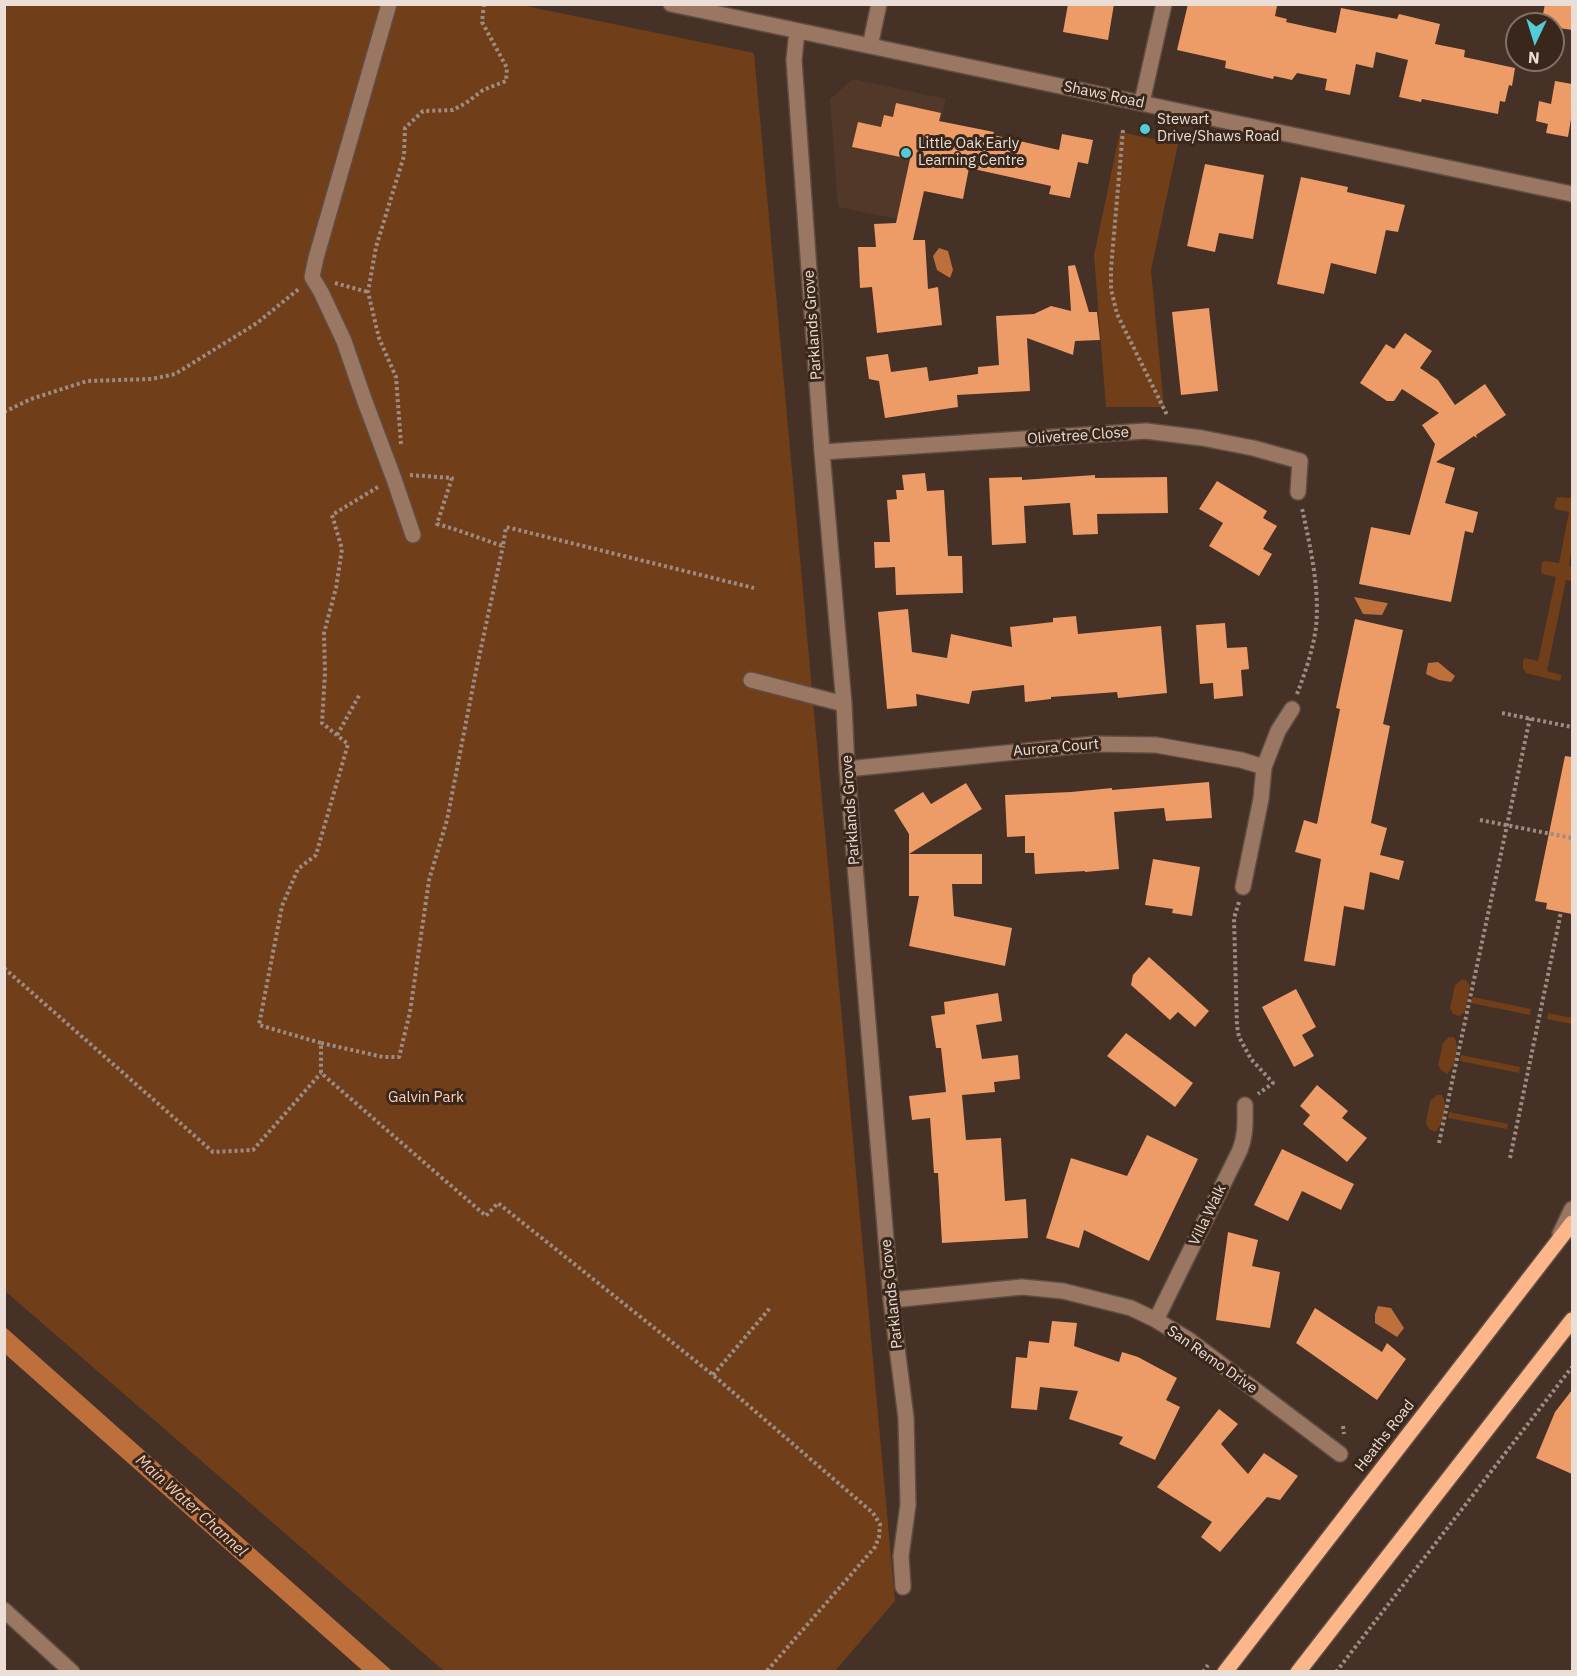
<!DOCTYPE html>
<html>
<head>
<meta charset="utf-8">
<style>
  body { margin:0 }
  #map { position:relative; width:1577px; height:1676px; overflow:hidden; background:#453125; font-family:"IBM Plex Sans",sans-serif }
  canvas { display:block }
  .frame { position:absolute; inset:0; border:6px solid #ebded6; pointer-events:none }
  .north { position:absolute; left:1505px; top:12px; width:60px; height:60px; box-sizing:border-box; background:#3a271b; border:2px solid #817066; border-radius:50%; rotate:184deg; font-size:16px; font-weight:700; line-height:24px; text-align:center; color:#ebded6 }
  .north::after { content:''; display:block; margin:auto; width:21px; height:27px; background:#52ccd6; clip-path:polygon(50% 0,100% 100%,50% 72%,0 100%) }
</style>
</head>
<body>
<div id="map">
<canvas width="1577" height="1676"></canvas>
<div class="frame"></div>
<div class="north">N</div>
</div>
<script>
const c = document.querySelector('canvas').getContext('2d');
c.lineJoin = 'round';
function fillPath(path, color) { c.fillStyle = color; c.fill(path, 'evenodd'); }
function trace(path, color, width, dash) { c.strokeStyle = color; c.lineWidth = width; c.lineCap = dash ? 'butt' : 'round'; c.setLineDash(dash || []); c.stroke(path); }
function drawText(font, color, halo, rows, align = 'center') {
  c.font = font + ' "IBM Plex Sans",sans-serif'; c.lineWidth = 6; c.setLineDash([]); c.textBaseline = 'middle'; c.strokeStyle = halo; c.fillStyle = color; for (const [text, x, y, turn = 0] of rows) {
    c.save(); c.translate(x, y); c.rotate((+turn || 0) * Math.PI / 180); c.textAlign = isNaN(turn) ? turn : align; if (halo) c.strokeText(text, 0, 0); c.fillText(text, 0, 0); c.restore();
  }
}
fillPath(new Path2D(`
  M 853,79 L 946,99 L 917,223 L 838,207 L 830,99 Z`), '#523828');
fillPath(new Path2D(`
  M 5,5 L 521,5 L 754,53 L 895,1601 L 835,1671 L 444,1671 L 5,1291 Z
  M 1120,132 L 1178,144 L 1151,270 L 1164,407 L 1106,407 L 1094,255 Z
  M 1572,493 L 1572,547 L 1569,566 L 1572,567 L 1572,581 L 1566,580 L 1547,671 L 1561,675 L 1561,679 L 1558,681 L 1526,673 L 1523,669 L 1523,660 L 1525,658 L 1538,661 L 1556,577 L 1542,574 L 1541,570 L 1542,562 L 1546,561 L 1559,563 L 1569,512 L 1555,509 L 1554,506 L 1557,497 L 1571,498 Z
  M 1461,980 L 1466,980 L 1470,986 L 1465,1012 L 1459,1016 L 1453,1014 L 1450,1008 L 1455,985 Z
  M 1473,997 L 1531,1009 L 1530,1015 L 1471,1003 Z
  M 1548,1013 L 1572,1018 L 1572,1024 L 1547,1019 Z
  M 1449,1037 L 1454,1037 C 1460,1047 1456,1065 1447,1074 L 1441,1070 L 1438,1065 L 1443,1043 Z
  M 1461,1055 L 1520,1067 L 1519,1073 L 1460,1061 Z
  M 1437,1095 L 1442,1095 C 1448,1106 1444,1124 1435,1132 L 1429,1129 L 1426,1123 L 1430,1101 Z
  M 1449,1112 L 1508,1124 L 1507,1129 L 1448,1118 Z`), '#713e1a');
fillPath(new Path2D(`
  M 939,248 L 948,251 L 953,270 L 950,278 L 937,270 L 933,256 Z
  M 1354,597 L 1387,603 L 1388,603 L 1382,615 L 1363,614 Z
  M 1438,662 L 1455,676 L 1451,682 L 1439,680 L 1426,674 L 1428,663 Z
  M 1378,1306 L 1391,1308 L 1404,1328 L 1397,1337 L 1375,1323 L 1375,1314 Z
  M 5,1327 L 392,1671 L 363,1671 L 5,1354 Z`), '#bd703b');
fillPath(new Path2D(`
  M 1068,4 L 1114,4 L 1108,40 L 1063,32 Z
  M 1188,4 L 1268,4 L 1277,6 L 1275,16 L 1287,19 L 1286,22 L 1336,33 L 1341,8 L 1397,19 L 1399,14 L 1440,24 L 1435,44 L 1465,50 L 1464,57 L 1515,68 L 1512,86 L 1509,85 L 1505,102 L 1500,101 L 1498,114 L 1422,99 L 1421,102 L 1399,97 L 1408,60 L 1376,52 L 1373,68 L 1356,64 L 1350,95 L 1325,90 L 1327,79 L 1297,73 L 1292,80 L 1274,76 L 1273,79 L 1225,68 L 1226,61 L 1177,50 Z
  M 1545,4 L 1572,4 L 1572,30 L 1553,27 L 1553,24 L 1541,24 Z
  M 1555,81 L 1572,84 L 1572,113 L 1568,137 L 1546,133 L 1548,124 L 1536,121 L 1539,101 L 1551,104 Z
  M 896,103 L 941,113 L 939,121 L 994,132 L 993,135 L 1059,150 L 1062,134 L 1093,140 L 1088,164 L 1078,162 L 1070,198 L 1049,194 L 1051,186 L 969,168 L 963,199 L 924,191 L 913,240 L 925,240 L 928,289 L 938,287 L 942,325 L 877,333 L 872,287 L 860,288 L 858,247 L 876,247 L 874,224 L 896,223 L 910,159 L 852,147 L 858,122 L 881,127 L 884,115 L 893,117 Z
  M 1205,164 L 1264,175 L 1253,239 L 1219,233 L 1215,252 L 1187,246 Z
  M 1301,177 L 1348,187 L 1347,192 L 1405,205 L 1398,232 L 1386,230 L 1376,274 L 1331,263 L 1324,294 L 1277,284 Z
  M 1075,265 L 1089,312 L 1097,312 L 1100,340 L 1075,341 L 1073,355 L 1027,338 L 1030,391 L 957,395 L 958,407 L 885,418 L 879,381 L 869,379 L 866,357 L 888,354 L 891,372 L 927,367 L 929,381 L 978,374 L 978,367 L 999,365 L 996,316 L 1034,314 L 1051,306 L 1071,311 L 1068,266 Z
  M 1209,308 L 1218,391 L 1181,395 L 1172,312 Z
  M 1405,333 L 1432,351 L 1420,368 L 1438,380 L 1455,405 L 1485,384 L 1506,415 L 1476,435 L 1477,438 L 1474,436 L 1436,462 L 1455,468 L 1445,503 L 1478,512 L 1473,533 L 1465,531 L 1451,602 L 1359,584 L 1371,527 L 1410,535 L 1435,444 L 1422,425 L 1439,413 L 1402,389 L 1394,401 L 1387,401 L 1360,383 L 1386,344 L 1394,349 Z
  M 925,473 L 927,491 L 944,490 L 948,556 L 962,556 L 963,593 L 896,595 L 895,567 L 875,568 L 874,542 L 890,542 L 887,500 L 897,499 L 896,490 L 904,490 L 902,475 Z
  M 1095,475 L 1095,478 L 1167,477 L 1168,513 L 1097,514 L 1098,534 L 1073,535 L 1070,503 L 1024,506 L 1026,543 L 992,545 L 989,478 L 1022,477 L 1022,480 Z
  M 1217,481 L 1267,511 L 1263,518 L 1277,526 L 1263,549 L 1272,554 L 1259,576 L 1209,546 L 1223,523 L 1199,509 Z
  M 908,609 L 912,652 L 947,658 L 951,634 L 1012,647 L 1010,627 L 1053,622 L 1053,618 L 1076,616 L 1078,634 L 1161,626 L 1167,693 L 1118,698 L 1117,692 L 1051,697 L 1051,699 L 1025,702 L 1024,685 L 972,691 L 969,704 L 916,694 L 917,706 L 887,709 L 878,612 Z
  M 1355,619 L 1403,630 L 1383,724 L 1390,726 L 1371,823 L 1387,828 L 1380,855 L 1404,861 L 1399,880 L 1370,872 L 1364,910 L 1344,906 L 1335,966 L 1304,961 L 1321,859 L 1295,852 L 1304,820 L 1317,824 L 1340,709 L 1336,708 Z
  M 1225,623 L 1227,648 L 1247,647 L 1249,669 L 1241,670 L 1243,696 L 1214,699 L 1213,683 L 1200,684 L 1196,625 Z
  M 1565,756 L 1572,757 L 1572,914 L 1546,909 L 1547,903 L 1535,901 Z
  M 1209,782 L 1212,818 L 1166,821 L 1164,808 L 1114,812 L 1119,869 L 1085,872 L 1085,871 L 1035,874 L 1034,853 L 1025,853 L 1025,836 L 1007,837 L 1005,795 L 1071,792 L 1112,788 L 1112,790 Z
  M 966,783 L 982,809 L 909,854 L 982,854 L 982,884 L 952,884 L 954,916 L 1012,928 L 1005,966 L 909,946 L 919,896 L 909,896 L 909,834 L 894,810 L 923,792 L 931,804 Z
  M 1153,859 L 1200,867 L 1192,916 L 1172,913 L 1173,909 L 1145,905 Z
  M 1149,957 L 1209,1011 L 1195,1027 L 1178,1012 L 1170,1020 L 1131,985 L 1133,975 Z
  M 1296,989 L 1316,1027 L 1302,1035 L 1314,1056 L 1294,1067 L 1262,1007 Z
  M 998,993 L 1002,1021 L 976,1025 L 982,1059 L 1018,1055 L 1020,1079 L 994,1082 L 995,1092 L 962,1095 L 966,1140 L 1001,1138 L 1005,1201 L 1026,1199 L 1028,1238 L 942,1243 L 938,1173 L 934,1173 L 930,1118 L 912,1120 L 909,1096 L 946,1092 L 941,1048 L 936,1048 L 931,1016 L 945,1014 L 944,1002 Z
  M 1126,1033 L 1193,1083 L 1175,1107 L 1107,1056 Z
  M 1317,1085 L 1348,1111 L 1342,1118 L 1367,1138 L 1347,1162 L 1303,1124 L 1310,1115 L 1300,1106 Z
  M 1147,1135 L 1198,1159 L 1149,1261 L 1084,1230 L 1079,1248 L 1046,1238 L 1071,1158 L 1127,1176 Z
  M 1282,1149 L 1354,1184 L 1341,1210 L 1302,1191 L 1288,1221 L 1254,1205 Z
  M 1228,1232 L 1258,1240 L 1252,1266 L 1280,1272 L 1270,1328 L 1216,1320 Z
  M 1315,1308 L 1382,1352 L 1387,1343 L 1406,1359 L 1377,1400 L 1296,1343 Z
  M 1052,1321 L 1077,1323 L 1074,1346 L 1119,1362 L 1122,1352 L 1138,1357 L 1177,1378 L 1166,1400 L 1180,1407 L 1155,1460 L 1119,1444 L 1123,1437 L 1069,1419 L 1078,1391 L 1040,1387 L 1037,1410 L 1011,1408 L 1016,1357 L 1027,1358 L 1029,1341 L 1049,1343 Z
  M 1572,1390 L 1572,1474 L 1536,1458 L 1555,1412 Z
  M 1219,1409 L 1238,1424 L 1221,1444 L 1248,1474 L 1264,1453 L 1298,1476 L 1280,1500 L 1267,1497 L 1220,1552 L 1201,1537 L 1212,1522 L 1157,1487 Z`), '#ed9b67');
const minor = new Path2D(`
  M 389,4 L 316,258 L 312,277 L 321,292 L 344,341 L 364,399 L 394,479 L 413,535
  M 671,4 L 1572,194
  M 797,31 L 794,60 L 822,452 L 844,704 L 847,769 L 891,1300 L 906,1418 L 908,1505 L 901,1556 L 903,1587
  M 870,46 L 879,4
  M 1142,102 L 1164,4
  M 822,452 L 1146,431 L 1202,438 L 1253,448 L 1300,461 L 1298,492
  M 751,680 L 844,704
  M 847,769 L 1095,744 L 1156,745 L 1241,760 L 1264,767
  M 1243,887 L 1261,799 L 1264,767 L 1278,731 L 1292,709
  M 1560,1234 L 1572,1209
  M 891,1300 L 1022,1287 L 1063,1291 L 1131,1308 L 1156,1320 L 1189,1340 L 1340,1454
  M 1156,1320 L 1240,1150 C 1246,1135 1245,1121 1245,1105
  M 4,1610 L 72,1672`);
const major = new Path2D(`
  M 1225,1672 L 1572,1223
  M 1298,1672 L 1572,1320`);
trace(minor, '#604d41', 18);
trace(major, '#604d41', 18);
trace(new Path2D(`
  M 1123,130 L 1111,269 L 1111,289 L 1117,314 L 1167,415
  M 335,283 L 368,292
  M 4,412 L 31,399 L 87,381 L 152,379 L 175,374 L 257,323 L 300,288
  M 401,444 L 396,377 L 379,338 L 368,292 L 376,247 L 404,156 L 405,128 L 423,111 L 453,110 L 466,103 L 483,90 L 506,81 L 507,68 L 482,22 L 484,4
  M 410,475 L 452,478 L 437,524 C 460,530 481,539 503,546 L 506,527 L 754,588
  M 378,487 L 332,515 L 342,549 L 336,588 L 324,633 L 325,673 L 322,723 L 348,744 L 316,855 L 298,869 L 282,906 L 259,1025 L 321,1043 L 321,1073 L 486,1216 L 498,1203 L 713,1375 L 873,1513 L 880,1524 L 879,1537 L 875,1547 L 766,1672
  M 1297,694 C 1305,673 1313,650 1316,627 C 1320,588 1310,546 1302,508
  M 1502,713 L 1572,727
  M 337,735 L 360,694
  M 1480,820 L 1572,838
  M 1239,902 L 1234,918 L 1237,1026 L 1239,1037 L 1251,1059 L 1273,1083 L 1258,1094
  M 4,968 L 213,1152 L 253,1150 L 321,1073
  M 321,1043 L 383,1057 L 399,1057 L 410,1012 L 429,880 L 447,820 L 476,671 L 503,546
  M 1439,1143 L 1530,718
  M 1510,1158 L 1561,912
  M 713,1375 L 770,1308
  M 1343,1426 L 1344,1434
  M 1203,1672 L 1208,1665
  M 1336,1672 L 1572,1367`), '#9d8c82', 4, [3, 3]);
trace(minor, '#9a7762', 15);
trace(major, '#fdb68a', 15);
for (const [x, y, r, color] of [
  [1145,129,6,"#52ccd6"],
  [906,153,6,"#52ccd6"]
]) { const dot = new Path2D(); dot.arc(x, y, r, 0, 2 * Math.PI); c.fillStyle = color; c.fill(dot); trace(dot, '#3a271b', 2); }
drawText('15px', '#ebded6', '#3a271b', [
  ["Shaws Road",1104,95,12],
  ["Parklands Grove",813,325,-94],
  ["Olivetree Close",1078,436,-4],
  ["Aurora Court",1056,748,-5],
  ["Parklands Grove",851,810,-94],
  ["Villa Walk",1208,1215,-64],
  ["Parklands Grove",892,1294,-96],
  ["San Remo Drive",1212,1360,35],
  ["Heaths Road",1385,1436,-52]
]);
drawText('15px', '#ebded6', '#3a271b', [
  ["Stewart",1157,120],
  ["Drive/Shaws Road",1157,137],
  ["Little Oak Early",918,144],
  ["Learning Centre",918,161]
], 'left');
drawText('15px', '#fdd2b8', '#3a271b', [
  ["Galvin Park",426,1098]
]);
drawText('italic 16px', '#f9ceb5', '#3a271b', [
  ["Main Water Channel",191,1506,42]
]);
</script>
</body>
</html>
